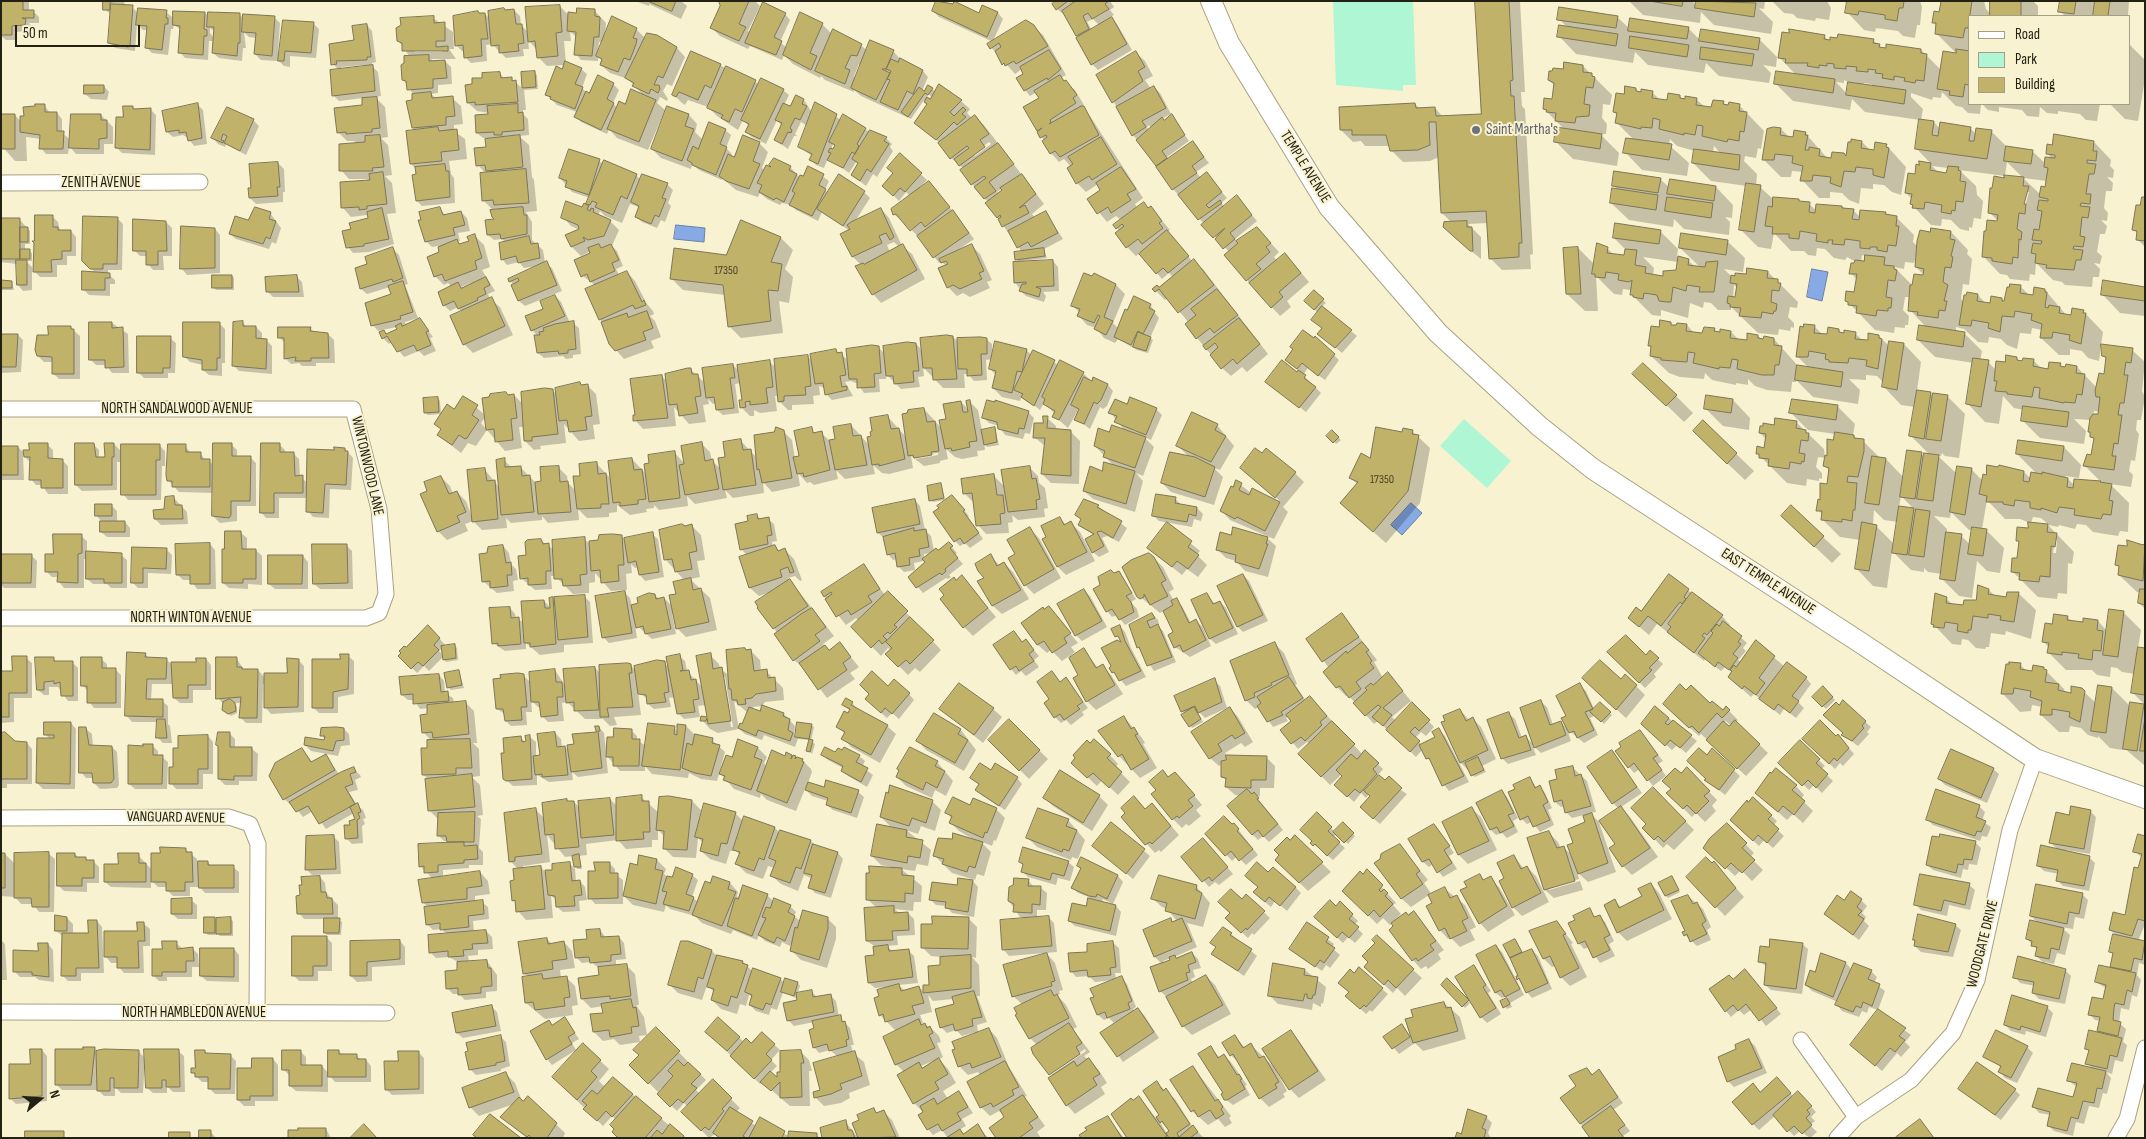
<!DOCTYPE html>
<html>
<head>
<meta charset="utf-8">
<style>
  body { margin:0 }
  #map { position:relative; width:2146px; height:1139px; overflow:hidden; background:#f8f2d0; font-family:"Sofia Sans Condensed",sans-serif }
  canvas { display:block }
  .frame { position:absolute; inset:0; border:2px solid #232114; pointer-events:none }
  .legend { position:absolute; left:1968px; top:15px; width:162px; height:90px; box-sizing:border-box; background:#f8f2d0; border:1px solid #a39e85; margin:0; padding:6px 9px; list-style:none; font-size:15px; color:#232114 }
  .legend li { display:flex; align-items:center; gap:10px; height:25px }
  .legend b { width:25px; border:1px solid #a39e85 }
  .north { position:absolute; left:15px; top:1074px; width:50px; height:50px; -webkit-text-stroke:4px #f8f2d0; paint-order:stroke; rotate:72deg; font-size:14px; font-weight:700; line-height:20px; text-align:center; color:#232114 }
  .north::after { content:''; display:block; margin:auto; width:18px; height:22px; background:#232114; clip-path:polygon(50% 0,100% 100%,50% 72%,0 100%) }
  .scale { position:absolute; left:15px; top:25px; width:125px; height:22px; box-sizing:border-box; border:2px solid #232114; border-top:0; padding-left:6px; font-size:15px; line-height:18px; white-space:nowrap; color:#232114; -webkit-text-stroke:4px #f8f2d0; paint-order:stroke }
</style>
</head>
<body>
<div id="map">
<canvas width="2146" height="1139"></canvas>
<div class="frame"></div>
<ul class="legend">
<li><b style="height:6px;background:#fff"></b>Road</li>
<li><b style="height:14px;background:#aef6d4"></b>Park</li>
<li><b style="height:14px;background:#c1b269"></b>Building</li>
</ul>
<div class="north">N</div>
<div class="scale">50 m</div>
</div>
<script>
const c = document.querySelector('canvas').getContext('2d');
c.lineJoin = 'round';
function fillPath(path, color) { c.fillStyle = color; c.fill(path, 'evenodd'); }
function trace(path, color, width, dash) { c.strokeStyle = color; c.lineWidth = width; c.lineCap = dash ? 'butt' : 'round'; c.setLineDash(dash || []); c.stroke(path); }
function drawText(font, color, halo, rows, align = 'center') {
  c.font = font + ' "Sofia Sans Condensed",sans-serif'; c.lineWidth = 4; c.setLineDash([]); c.textBaseline = 'middle'; c.strokeStyle = halo; c.fillStyle = color; for (const [text, x, y, turn = 0] of rows) {
    c.save(); c.translate(x, y); c.rotate((+turn || 0) * Math.PI / 180); c.textAlign = isNaN(turn) ? turn : align; if (halo) c.strokeText(text, 0, 0); c.fillText(text, 0, 0); c.restore();
  }
}
fillPath(new Path2D(`
  M 1413,1 L 1416,85 L 1403,85 L 1403,91 L 1336,85 L 1333,2 Z
  M 1464,419 L 1511,461 L 1487,488 L 1440,446 Z`), '#aef6d4');
const water = new Path2D(`
  M 676,225 L 705,228 L 704,242 L 674,239 Z
  M 1812,269 L 1828,272 L 1822,301 L 1807,297 Z
  M 1411,503 L 1422,513 L 1402,535 L 1391,525 Z`);
fillPath(water, '#87aae6');
trace(water, '#6981a7', 1);
fillPath(new Path2D(`
  M 1,1 L 29,1 L 29,11 L 33,11 L 39,17 L 39,23 L 29,23 L 31,26 L 31,30 L 17,32 L 17,40 L 6,40 L 1,36 Z
  M 104,1 L 124,1 L 125,6 L 132,7 L 138,13 L 166,12 L 172,17 L 174,25 L 173,29 L 171,29 L 168,55 L 152,53 L 146,47 L 148,30 L 143,30 L 137,24 L 135,51 L 115,48 L 110,43 L 112,15 L 104,9 Z
  M 635,1 L 681,1 L 687,6 L 681,19 L 649,4 L 649,6 Z
  M 723,1 L 755,1 L 760,6 L 748,31 L 750,33 L 785,14 L 790,20 L 780,42 L 787,48 L 822,24 L 832,34 L 834,31 L 849,37 L 867,50 L 893,51 L 901,60 L 923,71 L 928,77 L 922,91 L 925,93 L 929,86 L 936,92 L 940,86 L 961,101 L 970,109 L 967,113 L 972,118 L 975,116 L 984,125 L 1044,204 L 1032,214 L 1035,218 L 1046,213 L 1063,239 L 1044,249 L 1047,258 L 1024,261 L 1025,263 L 1053,261 L 1058,267 L 1059,291 L 1043,292 L 1046,296 L 1044,302 L 1026,296 L 1021,291 L 1015,282 L 1020,263 L 1016,259 L 1022,252 L 987,203 L 988,202 L 972,184 L 964,169 L 951,158 L 941,144 L 916,123 L 928,104 L 924,100 L 911,119 L 861,96 L 854,90 L 854,92 L 825,80 L 821,76 L 820,78 L 793,64 L 784,55 L 782,60 L 750,46 L 748,49 L 720,36 L 711,27 ZM 859,64 L 861,65 L 856,78 L 854,76 ZM 928,94 L 932,97 L 930,100 L 927,98 ZM 989,142 L 991,144 L 975,156 L 973,154 ZM 1005,186 L 1006,188 L 999,194 L 997,192 Z
  M 938,1 L 944,1 L 979,15 L 983,6 L 998,13 L 1003,19 L 993,41 L 1033,26 L 1043,35 L 1066,75 L 1061,78 L 1075,90 L 1084,105 L 1080,107 L 1090,116 L 1143,198 L 1135,204 L 1137,208 L 1143,203 L 1159,217 L 1170,230 L 1167,232 L 1193,262 L 1203,269 L 1268,354 L 1247,372 L 1242,367 L 1231,376 L 1222,368 L 1197,338 L 1189,323 L 1168,298 L 1165,300 L 1154,289 L 1159,288 L 1173,277 L 1169,273 L 1162,279 L 1140,253 L 1136,256 L 1127,247 L 1117,234 L 1120,231 L 1117,228 L 1121,220 L 1116,216 L 1107,222 L 1089,200 L 1102,191 L 1098,184 L 1086,192 L 1077,183 L 1071,167 L 1064,159 L 1059,162 L 1051,153 L 1025,107 L 1040,98 L 1037,92 L 1030,96 L 1025,90 L 1025,74 L 1022,69 L 1015,74 L 988,44 L 993,42 L 939,17 L 933,11 Z
  M 1055,1 L 1110,1 L 1114,7 L 1110,10 L 1114,15 L 1110,17 L 1117,24 L 1132,50 L 1098,70 L 1092,64 L 1067,17 L 1057,9 ZM 1093,19 L 1100,26 L 1092,30 L 1087,22 Z
  M 1476,1 L 1520,1 L 1525,92 L 1521,92 L 1522,106 L 1525,109 L 1533,254 L 1530,255 L 1531,269 L 1502,270 L 1490,258 L 1488,223 L 1468,224 L 1481,237 L 1481,259 L 1453,236 L 1452,223 L 1442,213 L 1439,157 L 1430,161 L 1403,162 L 1391,150 L 1390,146 L 1365,146 L 1361,141 L 1353,142 L 1341,130 L 1415,104 L 1420,109 L 1435,108 L 1443,117 L 1482,115 Z
  M 1629,1 L 1692,1 L 1697,6 L 1698,1 L 1765,1 L 1764,9 L 1759,8 L 1773,22 L 1771,34 L 1714,25 L 1701,12 L 1700,23 L 1643,15 Z
  M 1772,1 L 1827,1 L 1831,8 L 1829,20 L 1816,18 L 1815,21 L 1797,18 L 1793,14 L 1784,13 Z
  M 1848,1 L 1920,1 L 1922,7 L 1920,25 L 1917,25 L 1915,38 L 1903,36 L 1898,31 L 1876,28 L 1875,32 L 1864,30 L 1847,12 Z
  M 1940,1 L 1984,1 L 1986,9 L 1991,14 L 1992,1 L 2033,1 L 2038,6 L 2038,16 L 1992,16 L 1990,14 L 1989,16 L 1970,16 L 1970,104 L 1981,104 L 1980,114 L 1968,113 L 1962,107 L 1956,106 L 1942,92 L 1941,98 L 1933,97 L 1932,100 L 1911,93 L 1911,97 L 1923,109 L 1921,120 L 1934,122 L 1940,129 L 1970,128 L 1976,134 L 1991,131 L 2008,148 L 2032,151 L 2046,164 L 2052,159 L 2047,153 L 2094,142 L 2111,160 L 2110,166 L 2114,170 L 2113,178 L 2107,177 L 2113,183 L 2112,191 L 2106,191 L 2104,208 L 2108,213 L 2107,221 L 2101,220 L 2107,226 L 2105,234 L 2100,234 L 2097,252 L 2102,256 L 2100,264 L 2094,263 L 2100,269 L 2099,277 L 2093,277 L 2092,287 L 2065,285 L 2062,282 L 2053,280 L 2036,263 L 2035,275 L 2030,274 L 2029,281 L 2010,279 L 2007,275 L 2000,274 L 1983,256 L 2000,223 L 1990,213 L 2005,176 L 1959,170 L 1976,186 L 1977,195 L 1983,201 L 1981,219 L 1974,218 L 1972,228 L 1969,227 L 1969,231 L 1960,229 L 1951,220 L 1942,219 L 1941,226 L 1931,225 L 1914,207 L 1912,199 L 1906,193 L 1920,163 L 1932,165 L 1916,148 L 1920,120 L 1865,112 L 1852,99 L 1850,110 L 1793,101 L 1776,84 L 1796,75 L 1780,58 L 1824,36 L 1829,41 L 1873,40 L 1883,49 L 1921,50 L 1941,70 L 1957,54 L 1936,33 L 1937,26 L 1933,22 L 1940,14 ZM 1844,80 L 1852,84 L 1847,94 L 1836,82 L 1844,83 ZM 1864,83 L 1871,84 L 1874,87 L 1863,85 ZM 2007,162 L 2023,178 L 2047,181 L 2046,189 L 2041,195 L 2024,179 L 2005,176 ZM 1932,166 L 1948,168 L 1947,174 L 1939,173 ZM 2026,192 L 2029,192 L 2024,210 L 2021,210 Z
  M 2061,1 L 2129,1 L 2128,16 L 2065,16 L 2060,11 Z
  M 560,6 L 569,16 L 595,11 L 606,23 L 605,35 L 636,29 L 646,39 L 677,48 L 685,57 L 672,86 L 667,84 L 663,91 L 668,99 L 667,101 L 660,97 L 657,103 L 665,110 L 648,150 L 617,138 L 609,129 L 607,134 L 581,122 L 575,116 L 577,112 L 557,105 L 546,94 L 565,65 L 547,66 L 538,57 L 537,50 L 528,40 L 529,49 L 523,49 L 524,56 L 506,58 L 492,44 L 486,45 L 487,61 L 471,63 L 465,57 L 465,51 L 462,51 L 456,45 L 485,14 L 490,19 L 514,10 L 520,16 L 521,25 L 528,32 ZM 570,32 L 577,37 L 576,54 L 581,60 L 598,61 L 598,57 L 603,61 L 601,65 L 610,73 L 628,79 L 643,95 L 617,108 L 613,103 L 619,90 L 613,84 L 590,95 L 588,94 L 582,88 L 587,74 L 581,69 L 566,63 L 564,41 L 571,41 ZM 599,42 L 603,42 L 598,52 Z
  M 205,13 L 209,17 L 239,14 L 244,19 L 274,17 L 280,23 L 278,53 L 280,53 L 313,23 L 319,29 L 316,58 L 290,56 L 290,67 L 284,66 L 277,59 L 277,61 L 261,60 L 255,54 L 256,38 L 249,37 L 244,32 L 246,48 L 243,48 L 242,61 L 219,58 L 213,53 L 214,41 L 209,41 L 208,60 L 185,58 L 180,52 L 181,30 L 174,25 ZM 210,28 L 215,32 L 214,38 L 210,33 Z
  M 1617,17 L 1630,29 L 1688,28 L 1701,41 L 1759,39 L 1777,57 L 1776,67 L 1763,65 L 1771,73 L 1769,83 L 1719,76 L 1706,63 L 1704,73 L 1648,65 L 1635,52 L 1633,63 L 1576,54 L 1559,36 L 1567,27 L 1559,19 Z
  M 433,18 L 453,32 L 454,49 L 449,49 L 456,59 L 431,59 L 434,62 L 444,60 L 451,67 L 452,84 L 438,85 L 438,93 L 431,94 L 437,99 L 452,98 L 461,106 L 463,124 L 454,125 L 454,131 L 465,139 L 467,159 L 449,161 L 451,174 L 454,178 L 455,203 L 422,206 L 417,201 L 416,169 L 411,164 L 416,131 L 413,128 L 413,94 L 403,79 L 410,57 L 398,40 ZM 415,50 L 440,50 L 443,52 L 415,52 Z
  M 367,25 L 372,31 L 376,62 L 372,63 L 372,66 L 378,72 L 381,96 L 375,97 L 385,107 L 388,137 L 381,138 L 388,145 L 392,175 L 385,176 L 392,183 L 396,213 L 387,214 L 394,244 L 369,252 L 353,253 L 348,247 L 352,230 L 371,219 L 367,215 L 351,217 L 343,208 L 368,179 L 349,179 L 341,170 L 358,144 L 354,141 L 347,141 L 338,132 L 364,106 L 363,98 L 339,101 L 333,95 L 339,70 L 333,64 L 356,42 ZM 364,65 L 365,68 L 342,70 L 341,67 Z
  M 2130,45 L 2145,60 L 2145,79 L 2138,121 L 2125,119 L 2110,104 L 2130,104 Z
  M 692,52 L 759,84 L 783,90 L 789,95 L 784,105 L 791,108 L 804,100 L 813,114 L 817,104 L 841,120 L 886,138 L 892,144 L 890,147 L 893,151 L 877,177 L 873,174 L 866,186 L 852,175 L 859,165 L 856,162 L 849,173 L 828,158 L 824,168 L 816,165 L 811,160 L 812,156 L 800,147 L 807,126 L 801,122 L 795,134 L 797,136 L 794,136 L 788,149 L 775,140 L 782,126 L 777,120 L 766,144 L 752,137 L 746,132 L 749,126 L 743,120 L 738,130 L 717,116 L 708,107 L 688,100 L 685,105 L 682,103 L 673,94 ZM 833,144 L 836,147 L 834,151 L 831,150 Z
  M 1136,53 L 1145,61 L 1153,76 L 1145,80 L 1151,89 L 1154,87 L 1160,93 L 1171,114 L 1161,119 L 1164,121 L 1171,116 L 1189,141 L 1167,157 L 1169,160 L 1193,143 L 1209,163 L 1196,172 L 1201,178 L 1212,180 L 1227,198 L 1221,203 L 1225,207 L 1237,197 L 1257,221 L 1235,239 L 1237,242 L 1257,228 L 1279,252 L 1274,257 L 1277,261 L 1293,263 L 1309,282 L 1287,301 L 1291,307 L 1280,316 L 1247,280 L 1226,255 L 1229,252 L 1173,189 L 1159,167 L 1133,135 L 1098,75 ZM 1149,125 L 1152,130 L 1149,132 L 1147,127 Z
  M 1583,66 L 1612,95 L 1610,105 L 1603,104 L 1602,118 L 1607,124 L 1606,134 L 1600,134 L 1619,153 L 1617,166 L 1573,159 L 1556,142 L 1565,130 L 1544,109 L 1553,101 L 1555,86 L 1549,80 L 1564,71 Z
  M 499,73 L 505,79 L 511,78 L 523,89 L 523,73 L 535,73 L 537,75 L 538,89 L 524,90 L 526,110 L 523,110 L 523,114 L 528,119 L 529,135 L 519,136 L 529,145 L 532,177 L 534,180 L 537,211 L 526,212 L 532,222 L 532,240 L 543,250 L 545,263 L 552,268 L 562,291 L 525,306 L 519,301 L 514,285 L 510,281 L 538,266 L 524,268 L 519,262 L 507,265 L 502,259 L 506,243 L 502,239 L 494,240 L 488,235 L 496,220 L 494,211 L 483,200 L 486,174 L 478,165 L 487,148 L 486,138 L 483,138 L 477,133 L 489,113 L 477,111 L 468,103 L 474,85 Z
  M 104,86 L 109,92 L 107,100 L 91,99 L 85,94 Z
  M 1636,89 L 1639,93 L 1652,92 L 1661,101 L 1669,102 L 1679,96 L 1683,100 L 1696,99 L 1705,107 L 1712,109 L 1723,103 L 1727,106 L 1739,105 L 1764,131 L 1761,149 L 1758,148 L 1756,158 L 1745,156 L 1744,161 L 1757,174 L 1756,186 L 1760,187 L 1774,200 L 1798,200 L 1809,204 L 1817,211 L 1842,207 L 1853,210 L 1860,217 L 1885,213 L 1896,217 L 1914,235 L 1913,242 L 1918,247 L 1914,263 L 1905,262 L 1904,269 L 1894,267 L 1912,285 L 1915,275 L 1926,277 L 1916,267 L 1931,233 L 1951,232 L 1968,250 L 1967,254 L 1972,259 L 1969,285 L 1963,284 L 1961,299 L 1964,302 L 1978,295 L 1986,304 L 1991,304 L 2002,299 L 2005,302 L 2021,287 L 2029,295 L 2034,296 L 2045,290 L 2067,316 L 2083,311 L 2103,332 L 2101,345 L 2132,350 L 2145,362 L 2142,391 L 2145,397 L 2141,420 L 2137,420 L 2136,430 L 2139,434 L 2135,461 L 2131,460 L 2129,471 L 2133,475 L 2131,487 L 2110,484 L 2129,503 L 2128,532 L 2120,531 L 2118,536 L 2093,532 L 2086,525 L 2077,524 L 2075,529 L 2059,525 L 2058,527 L 2049,525 L 2041,518 L 2033,517 L 2031,523 L 2048,525 L 2074,552 L 2072,564 L 2068,563 L 2067,594 L 2058,593 L 2057,599 L 2038,597 L 2012,571 L 2018,560 L 2020,543 L 2017,540 L 2029,530 L 2030,523 L 2020,519 L 2005,519 L 1987,500 L 1982,529 L 1986,530 L 2004,548 L 2000,573 L 1987,571 L 1977,561 L 1972,598 L 1959,596 L 1941,578 L 1942,574 L 1928,572 L 1924,568 L 1924,572 L 1911,570 L 1892,551 L 1887,588 L 1873,586 L 1856,568 L 1860,540 L 1840,537 L 1822,519 L 1823,515 L 1818,510 L 1828,485 L 1830,471 L 1825,466 L 1826,458 L 1818,457 L 1816,467 L 1822,473 L 1822,479 L 1819,478 L 1819,481 L 1807,479 L 1806,486 L 1787,483 L 1757,453 L 1765,449 L 1766,439 L 1760,433 L 1775,426 L 1796,422 L 1824,449 L 1825,457 L 1828,457 L 1835,434 L 1808,430 L 1791,413 L 1837,406 L 1855,424 L 1853,435 L 1858,440 L 1863,441 L 1881,459 L 1886,459 L 1904,478 L 1921,454 L 1925,457 L 1930,455 L 1911,436 L 1915,407 L 1901,405 L 1884,387 L 1884,383 L 1877,376 L 1866,375 L 1866,380 L 1849,379 L 1860,390 L 1858,404 L 1813,397 L 1796,380 L 1796,382 L 1792,382 L 1791,392 L 1767,390 L 1755,386 L 1748,379 L 1748,385 L 1736,383 L 1736,385 L 1712,380 L 1705,373 L 1704,379 L 1680,377 L 1669,373 L 1651,356 L 1652,348 L 1649,345 L 1660,329 L 1670,323 L 1673,326 L 1687,325 L 1695,334 L 1704,335 L 1714,329 L 1718,333 L 1731,332 L 1739,340 L 1748,341 L 1758,336 L 1762,340 L 1774,339 L 1798,366 L 1809,368 L 1798,357 L 1814,326 L 1823,335 L 1828,336 L 1838,330 L 1842,334 L 1855,333 L 1863,341 L 1869,342 L 1879,336 L 1890,347 L 1904,344 L 1921,362 L 1917,391 L 1931,394 L 1934,397 L 1934,394 L 1948,397 L 1965,414 L 1959,458 L 1945,456 L 1942,453 L 1941,456 L 1937,455 L 1957,474 L 1971,469 L 1983,481 L 2024,472 L 2031,479 L 2037,474 L 2017,454 L 2064,447 L 2081,465 L 2079,478 L 2065,476 L 2074,485 L 2087,480 L 2102,483 L 2085,466 L 2092,456 L 2095,441 L 2090,432 L 2091,420 L 2074,419 L 2086,431 L 2084,444 L 2040,438 L 2022,420 L 2024,410 L 2014,408 L 2003,396 L 1999,424 L 1985,422 L 1968,404 L 1974,363 L 1935,357 L 1918,340 L 1927,328 L 1910,310 L 1911,297 L 1905,297 L 1903,310 L 1909,316 L 1908,325 L 1905,325 L 1905,328 L 1895,327 L 1894,333 L 1875,330 L 1847,301 L 1855,293 L 1857,280 L 1851,273 L 1856,262 L 1847,257 L 1845,260 L 1834,258 L 1825,249 L 1817,248 L 1816,256 L 1808,255 L 1804,251 L 1791,251 L 1774,233 L 1771,249 L 1758,247 L 1740,229 L 1747,186 L 1711,181 L 1693,163 L 1695,151 L 1677,146 L 1670,139 L 1669,145 L 1689,163 L 1687,176 L 1642,170 L 1625,152 L 1634,140 L 1616,122 L 1617,115 L 1614,112 L 1625,96 ZM 1714,146 L 1721,154 L 1713,152 ZM 1862,255 L 1866,256 L 1865,263 L 1861,262 ZM 1956,327 L 1964,329 L 1978,342 L 1988,343 L 1989,337 L 2001,339 L 2007,345 L 2017,349 L 2020,333 L 2031,334 L 2032,328 L 2042,330 L 2041,338 L 2059,355 L 2070,355 L 2070,349 L 2082,351 L 2088,358 L 2099,361 L 2101,345 L 2103,355 L 2107,360 L 2105,375 L 2097,388 L 2077,367 L 2064,368 L 2060,365 L 2050,370 L 2042,369 L 2033,360 L 2020,362 L 2016,358 L 1996,370 L 1988,362 L 1980,361 L 1982,351 L 1964,333 L 1956,332 ZM 2094,411 L 2100,412 L 2099,416 L 2093,415 ZM 1901,496 L 1914,509 L 1899,507 ZM 1874,510 L 1884,520 L 1898,522 L 1894,544 L 1876,526 L 1873,525 ZM 1951,512 L 1969,530 L 1973,530 L 1971,545 L 1961,536 L 1947,533 L 1947,529 L 1934,516 L 1950,518 ZM 2055,540 L 2057,540 L 2056,553 L 2053,553 Z
  M 1982,104 L 2100,104 L 2097,121 L 2086,120 L 2080,114 L 2058,111 L 2058,114 L 2047,113 L 2040,107 L 2039,117 L 2027,116 L 2022,110 L 1999,107 L 1999,112 L 1988,110 Z
  M 44,105 L 50,113 L 57,113 L 62,119 L 62,133 L 71,140 L 101,115 L 113,127 L 113,144 L 104,144 L 104,154 L 76,154 L 69,146 L 68,154 L 46,154 L 41,148 L 41,139 L 26,137 L 27,161 L 15,161 L 1,145 L 1,115 L 15,115 L 21,122 Z
  M 198,105 L 203,110 L 207,144 L 194,146 L 188,138 L 183,135 L 173,137 L 167,132 Z
  M 132,107 L 135,110 L 150,109 L 156,115 L 155,155 L 122,153 L 117,148 Z
  M 228,109 L 253,120 L 259,126 L 246,155 L 226,144 L 225,147 L 218,144 L 213,138 Z
  M 689,115 L 697,124 L 695,132 L 703,140 L 725,130 L 731,135 L 726,148 L 732,154 L 731,157 L 735,158 L 759,143 L 768,152 L 762,168 L 764,170 L 790,167 L 800,178 L 803,178 L 809,167 L 829,181 L 825,190 L 829,194 L 840,176 L 864,192 L 870,198 L 854,223 L 881,209 L 889,218 L 902,246 L 912,254 L 925,279 L 881,303 L 873,294 L 861,265 L 853,257 L 841,236 L 850,231 L 822,212 L 818,221 L 796,210 L 791,205 L 782,203 L 780,205 L 767,199 L 760,193 L 758,197 L 736,190 L 722,178 L 722,180 L 699,170 L 692,164 L 691,169 L 661,158 L 652,149 ZM 894,242 L 899,247 L 890,252 L 887,245 Z
  M 1781,129 L 1790,138 L 1805,133 L 1828,159 L 1847,158 L 1862,142 L 1870,150 L 1875,151 L 1886,145 L 1906,167 L 1901,195 L 1892,192 L 1884,185 L 1873,184 L 1873,189 L 1861,188 L 1859,204 L 1849,200 L 1842,193 L 1830,192 L 1830,198 L 1819,198 L 1802,180 L 1803,172 L 1792,171 L 1791,177 L 1781,177 L 1763,159 Z
  M 569,151 L 636,175 L 641,180 L 667,184 L 673,190 L 668,203 L 671,206 L 665,222 L 661,220 L 657,228 L 642,222 L 636,217 L 640,208 L 636,206 L 630,204 L 622,223 L 605,216 L 600,211 L 598,215 L 610,221 L 619,230 L 612,246 L 617,251 L 623,266 L 616,269 L 619,275 L 627,272 L 635,281 L 647,304 L 653,311 L 654,314 L 650,316 L 655,321 L 661,337 L 651,341 L 654,348 L 624,359 L 616,350 L 600,319 L 596,286 L 583,276 L 591,251 L 581,256 L 572,247 L 567,236 L 580,230 L 571,226 L 563,217 L 583,209 L 590,198 L 572,192 L 560,178 Z
  M 900,155 L 927,180 L 919,188 L 937,191 L 974,239 L 958,250 L 971,245 L 980,254 L 992,280 L 987,282 L 990,288 L 970,297 L 963,293 L 957,296 L 948,287 L 946,266 L 942,262 L 939,263 L 920,238 L 895,215 L 893,209 L 910,196 L 906,192 L 899,201 L 884,186 L 894,174 Z
  M 278,163 L 284,169 L 285,192 L 283,192 L 283,202 L 256,204 L 250,198 Z
  M 1660,179 L 1670,188 L 1716,187 L 1733,205 L 1732,218 L 1725,217 L 1730,222 L 1729,235 L 1684,229 L 1674,219 L 1673,227 L 1629,220 L 1611,203 L 1619,191 L 1613,185 Z
  M 2145,199 L 2145,247 L 2137,239 L 2138,234 L 2134,230 Z
  M 440,209 L 446,216 L 461,212 L 467,218 L 470,231 L 458,233 L 460,241 L 457,241 L 461,245 L 470,242 L 475,236 L 484,245 L 490,267 L 482,270 L 495,291 L 488,294 L 490,299 L 500,307 L 513,335 L 473,353 L 464,344 L 462,312 L 458,307 L 450,311 L 444,305 L 452,287 L 448,283 L 444,285 L 435,276 L 441,253 L 438,246 L 432,247 L 426,241 ZM 471,283 L 472,285 L 463,289 L 461,287 Z
  M 270,213 L 281,228 L 276,244 L 272,242 L 269,249 L 236,239 L 230,234 L 249,221 Z
  M 52,216 L 58,222 L 60,231 L 71,231 L 76,237 L 76,256 L 67,256 L 67,265 L 57,265 L 57,277 L 40,277 L 34,271 Z
  M 117,218 L 123,224 L 122,270 L 108,270 L 108,274 L 115,280 L 115,284 L 110,284 L 110,296 L 89,295 L 83,289 L 96,274 L 84,260 Z
  M 1,219 L 20,220 L 30,231 L 30,244 L 25,244 L 25,251 L 32,253 L 32,261 L 26,261 L 32,267 L 32,290 L 23,291 L 18,285 L 17,264 L 1,262 Z
  M 166,222 L 172,228 L 172,256 L 163,256 L 164,270 L 153,270 L 148,264 L 148,256 L 140,256 L 134,250 Z
  M 741,222 L 781,238 L 793,250 L 785,269 L 793,277 L 789,303 L 779,301 L 783,333 L 741,338 L 729,326 L 725,295 L 683,290 L 671,278 L 727,256 Z
  M 215,229 L 220,235 L 220,273 L 187,275 L 182,269 Z
  M 1660,231 L 1678,249 L 1677,257 L 1688,260 L 1695,267 L 1701,268 L 1680,248 L 1727,241 L 1745,258 L 1743,272 L 1724,269 L 1731,276 L 1768,272 L 1798,302 L 1797,308 L 1790,307 L 1788,317 L 1794,323 L 1794,328 L 1791,327 L 1790,331 L 1779,329 L 1778,335 L 1758,333 L 1731,307 L 1731,310 L 1718,310 L 1711,303 L 1704,302 L 1703,308 L 1690,303 L 1688,318 L 1661,310 L 1661,316 L 1652,315 L 1631,294 L 1630,290 L 1623,289 L 1622,295 L 1614,294 L 1596,276 L 1598,311 L 1585,311 L 1567,294 L 1578,248 L 1595,265 L 1607,248 L 1614,255 L 1625,256 L 1626,250 L 1614,238 ZM 1643,257 L 1678,262 L 1677,271 L 1664,277 L 1653,276 L 1654,268 ZM 1734,285 L 1738,288 L 1736,298 L 1733,298 Z
  M 393,249 L 399,255 L 408,284 L 405,285 L 418,318 L 405,322 L 406,326 L 420,320 L 433,337 L 430,338 L 436,351 L 424,356 L 419,351 L 404,357 L 392,342 L 389,344 L 383,338 L 384,331 L 387,334 L 398,330 L 397,327 L 378,331 L 373,325 L 392,295 L 390,287 L 367,294 L 361,289 L 369,265 Z
  M 1094,274 L 1116,285 L 1125,294 L 1113,323 L 1119,329 L 1150,305 L 1155,311 L 1155,313 L 1159,318 L 1150,338 L 1153,340 L 1148,353 L 1137,350 L 1118,339 L 1115,343 L 1104,338 L 1096,328 L 1087,325 L 1079,316 L 1080,313 L 1073,306 Z
  M 232,276 L 234,278 L 234,290 L 216,290 L 214,288 Z
  M 296,276 L 302,282 L 304,297 L 273,297 L 267,291 Z
  M 1,281 L 12,282 L 14,290 L 1,290 Z
  M 2145,288 L 2145,316 L 2120,313 L 2103,295 Z
  M 1314,292 L 1326,303 L 1321,307 L 1357,336 L 1342,353 L 1325,339 L 1323,329 L 1312,320 L 1318,313 L 1306,301 Z
  M 555,296 L 561,302 L 570,323 L 573,323 L 579,328 L 581,354 L 573,355 L 573,358 L 566,359 L 563,356 L 544,358 L 538,353 L 538,336 L 532,330 Z
  M 112,323 L 128,334 L 129,373 L 112,373 L 106,365 L 96,365 L 91,360 Z
  M 243,323 L 247,327 L 256,327 L 262,333 L 262,340 L 266,340 L 272,346 L 272,374 L 239,371 L 234,366 Z
  M 220,324 L 225,329 L 225,363 L 222,363 L 222,376 L 209,375 L 203,370 L 203,365 L 190,362 L 184,356 Z
  M 71,328 L 80,336 L 80,379 L 59,379 L 53,373 L 53,362 L 44,362 L 38,356 L 50,336 Z
  M 310,328 L 315,333 L 328,334 L 334,340 L 335,363 L 316,363 L 316,366 L 302,366 L 299,363 L 291,364 L 285,358 L 285,343 L 279,337 Z
  M 1,335 L 18,335 L 23,340 L 21,372 L 1,373 Z
  M 953,337 L 959,343 L 986,339 L 992,344 L 992,355 L 1026,350 L 1032,355 L 1033,352 L 1059,365 L 1083,373 L 1092,382 L 1094,379 L 1108,385 L 1113,391 L 1107,406 L 1103,409 L 1100,407 L 1090,429 L 1076,419 L 1080,411 L 1078,410 L 1068,428 L 1054,416 L 1055,414 L 1044,403 L 1040,410 L 1022,396 L 1020,401 L 1002,397 L 993,388 L 996,375 L 990,369 L 992,359 L 986,360 L 987,380 L 974,381 L 968,374 L 964,374 L 965,388 L 943,388 L 923,367 L 924,376 L 918,377 L 920,387 L 901,389 L 886,374 L 886,379 L 879,379 L 880,392 L 864,393 L 858,384 L 851,381 L 845,382 L 853,396 L 832,400 L 826,394 L 825,388 L 819,386 L 820,395 L 813,396 L 814,404 L 792,405 L 792,410 L 788,410 L 779,401 L 778,396 L 775,396 L 777,411 L 760,413 L 754,410 L 754,416 L 750,416 L 741,407 L 743,401 L 741,383 L 735,384 L 739,413 L 723,415 L 717,410 L 716,403 L 713,404 L 708,399 L 709,404 L 703,405 L 706,422 L 689,424 L 674,407 L 676,426 L 643,429 L 635,420 L 661,376 L 667,381 L 690,369 L 705,383 L 733,365 L 740,372 L 769,361 L 776,368 L 807,356 L 812,361 L 835,350 L 848,360 L 879,348 L 885,354 L 916,344 L 922,350 Z
  M 170,338 L 176,343 L 175,373 L 168,373 L 168,378 L 144,378 L 138,372 Z
  M 1334,355 L 1339,360 L 1325,380 L 1308,368 L 1303,375 L 1321,393 L 1306,412 L 1267,382 L 1297,374 L 1299,371 L 1293,365 Z
  M 587,385 L 596,394 L 600,424 L 593,425 L 595,439 L 579,441 L 564,424 L 566,443 L 540,446 L 541,449 L 534,450 L 525,441 L 524,427 L 519,427 L 522,448 L 505,451 L 487,430 L 486,416 L 481,423 L 487,430 L 476,446 L 468,443 L 461,453 L 438,435 L 442,430 L 435,424 L 455,410 L 464,397 L 485,415 L 483,399 L 491,395 L 514,395 L 523,404 L 552,390 L 557,395 Z
  M 1652,391 L 1676,396 L 1693,413 L 1684,422 Z
  M 438,398 L 440,401 L 441,414 L 428,415 L 425,413 Z
  M 1733,400 L 1750,418 L 1749,430 L 1723,426 L 1706,409 Z
  M 969,401 L 978,410 L 982,431 L 995,429 L 999,445 L 987,447 L 984,443 L 985,450 L 977,451 L 978,456 L 962,459 L 955,457 L 946,449 L 948,459 L 940,461 L 940,463 L 924,466 L 911,456 L 913,468 L 889,474 L 882,473 L 873,465 L 875,474 L 845,479 L 836,470 L 838,479 L 814,485 L 810,482 L 807,483 L 798,473 L 800,486 L 772,492 L 763,482 L 764,493 L 733,498 L 725,490 L 727,498 L 695,504 L 687,496 L 688,506 L 659,510 L 654,505 L 654,508 L 646,509 L 647,512 L 630,515 L 617,505 L 617,512 L 609,513 L 609,517 L 587,518 L 578,509 L 579,520 L 548,523 L 542,516 L 542,520 L 511,523 L 506,518 L 507,528 L 482,530 L 473,521 L 465,524 L 468,531 L 447,540 L 438,531 L 428,492 L 441,477 L 450,486 L 453,494 L 457,492 L 466,501 L 472,517 L 485,470 L 499,487 L 504,460 L 512,468 L 520,467 L 536,483 L 543,482 L 558,467 L 567,476 L 568,483 L 576,491 L 582,477 L 596,463 L 612,480 L 632,459 L 647,475 L 674,452 L 685,464 L 701,443 L 710,452 L 712,461 L 721,469 L 726,458 L 740,440 L 757,458 L 777,428 L 783,431 L 792,440 L 795,458 L 801,457 L 811,429 L 816,434 L 821,433 L 830,441 L 837,440 L 851,425 L 869,445 L 887,416 L 907,438 L 924,409 L 943,430 L 961,402 L 969,410 ZM 938,453 L 938,455 L 915,459 L 915,456 Z
  M 1128,406 L 1156,409 L 1162,415 L 1151,440 L 1144,437 L 1154,447 L 1143,476 L 1136,473 L 1143,481 L 1135,512 L 1093,499 L 1084,491 L 1103,473 L 1115,467 L 1095,446 L 1110,434 L 1125,431 L 1110,412 Z
  M 1028,412 L 1034,418 L 1030,434 L 1025,433 L 1023,439 L 1005,435 L 999,426 L 989,423 L 983,417 Z
  M 1047,418 L 1056,426 L 1056,430 L 1071,432 L 1080,441 L 1079,484 L 1051,483 L 1042,474 L 1045,446 L 1034,437 Z
  M 1703,422 L 1754,471 L 1745,480 L 1712,449 Z
  M 1217,425 L 1234,446 L 1220,470 L 1214,468 L 1223,477 L 1214,505 L 1171,492 L 1162,483 L 1189,457 L 1178,446 Z
  M 1412,431 L 1430,448 L 1420,503 L 1386,543 L 1354,515 L 1358,485 L 1350,477 L 1403,434 Z
  M 1332,432 L 1341,440 L 1336,444 L 1328,436 Z
  M 93,444 L 99,450 L 99,458 L 106,458 L 114,444 L 120,450 L 120,462 L 117,462 L 117,490 L 82,491 L 76,485 Z
  M 231,444 L 237,450 L 237,457 L 250,457 L 256,463 L 256,506 L 237,506 L 237,521 L 220,523 L 214,517 L 214,493 L 179,492 L 168,480 L 185,446 L 191,453 L 200,453 L 206,461 L 209,461 L 215,466 Z
  M 279,444 L 285,450 L 285,454 L 294,454 L 299,459 L 300,477 L 308,483 L 335,452 L 345,449 L 353,458 L 351,490 L 330,489 L 329,518 L 313,517 L 308,511 L 308,498 L 279,498 L 279,518 L 266,518 L 261,512 Z
  M 48,445 L 53,450 L 53,459 L 62,460 L 68,466 L 68,494 L 48,494 L 42,485 L 36,485 L 31,479 L 31,463 L 23,455 L 24,480 L 1,480 L 1,446 L 18,447 L 25,454 Z
  M 159,445 L 165,451 L 165,466 L 162,466 L 161,500 L 128,500 L 123,494 Z
  M 1029,467 L 1038,476 L 1039,483 L 1045,488 L 1048,508 L 1044,509 L 1045,517 L 1018,520 L 1012,515 L 1013,522 L 1008,523 L 1009,533 L 986,534 L 978,525 L 973,502 L 965,494 L 994,476 L 1005,487 Z
  M 1242,468 L 1295,473 L 1304,482 L 1283,507 L 1288,512 L 1274,539 L 1230,520 L 1222,511 L 1237,482 L 1251,493 L 1253,489 L 1281,502 Z
  M 941,485 L 945,500 L 933,502 L 931,500 Z
  M 173,497 L 187,512 L 188,524 L 161,525 L 155,519 L 166,510 Z
  M 1175,498 L 1181,505 L 1197,508 L 1203,514 L 1201,521 L 1194,519 L 1192,527 L 1159,521 L 1153,515 Z
  M 915,500 L 920,506 L 925,530 L 931,536 L 934,551 L 938,552 L 949,544 L 957,553 L 955,555 L 963,564 L 949,575 L 951,577 L 948,579 L 946,578 L 923,593 L 910,578 L 929,560 L 914,563 L 915,570 L 904,572 L 898,566 L 897,559 L 893,560 L 888,554 L 884,538 L 878,533 ZM 932,553 L 924,559 L 924,554 Z
  M 957,502 L 969,516 L 968,517 L 983,539 L 970,548 L 965,543 L 960,546 L 955,541 Z
  M 1094,503 L 1127,528 L 1119,542 L 1107,536 L 1102,538 L 1109,552 L 1099,557 L 1093,552 L 1094,535 L 1079,525 L 1082,521 L 1076,515 Z
  M 111,505 L 117,511 L 117,522 L 125,522 L 130,528 L 130,537 L 107,537 L 101,532 L 101,521 L 96,515 Z
  M 1791,507 L 1841,554 L 1832,563 L 1800,533 Z
  M 757,515 L 761,520 L 768,519 L 774,524 L 777,541 L 772,542 L 773,547 L 775,546 L 780,552 L 785,550 L 794,559 L 802,580 L 800,581 L 795,576 L 788,578 L 834,636 L 823,644 L 830,651 L 840,644 L 859,667 L 850,673 L 855,679 L 827,698 L 804,668 L 794,660 L 774,628 L 768,593 L 759,596 L 750,588 L 740,558 L 748,556 L 741,549 L 749,522 Z
  M 1060,518 L 1066,525 L 1071,523 L 1080,532 L 1095,561 L 1066,575 L 1058,567 L 1048,537 Z
  M 1167,524 L 1200,551 L 1197,555 L 1207,565 L 1198,577 L 1187,569 L 1182,575 L 1148,548 Z
  M 692,526 L 701,535 L 705,560 L 697,561 L 700,577 L 690,579 L 710,598 L 717,630 L 686,637 L 677,628 L 674,613 L 672,614 L 676,634 L 652,639 L 635,624 L 637,638 L 609,643 L 603,637 L 624,592 L 630,598 L 632,606 L 640,604 L 655,595 L 659,599 L 664,598 L 673,607 L 685,581 L 665,559 L 667,530 L 670,527 Z
  M 1030,529 L 1039,538 L 1061,578 L 1034,594 L 1025,585 L 1017,555 Z
  M 241,533 L 247,538 L 247,550 L 256,550 L 262,556 L 262,585 L 248,584 L 248,589 L 229,588 L 223,583 Z
  M 652,534 L 658,539 L 664,577 L 645,581 L 640,575 L 638,567 L 635,568 L 631,564 L 632,573 L 626,574 L 627,590 L 611,591 L 595,573 L 595,582 L 589,583 L 589,593 L 573,594 L 555,576 L 551,576 L 552,589 L 535,590 L 521,578 L 527,556 L 540,540 L 553,549 L 584,539 L 591,545 L 621,536 L 624,539 Z
  M 81,536 L 87,541 L 87,552 L 121,555 L 127,560 L 127,588 L 111,588 L 107,584 L 93,584 L 87,579 L 87,559 L 84,559 L 84,588 L 64,588 L 59,582 L 59,577 L 52,577 L 46,571 L 54,555 Z
  M 1232,536 L 1266,537 L 1276,546 L 1268,577 L 1245,571 L 1236,561 L 1226,558 L 1217,549 Z
  M 210,544 L 215,550 L 216,589 L 197,589 L 191,580 L 183,580 L 177,574 Z
  M 2145,544 L 2145,609 L 2139,603 L 2141,593 L 2137,592 L 2119,575 L 2120,568 L 2117,564 Z
  M 346,545 L 352,551 L 353,589 L 320,589 L 314,584 Z
  M 504,547 L 509,553 L 511,564 L 516,569 L 518,580 L 513,581 L 514,591 L 497,593 L 483,581 L 487,549 Z
  M 133,548 L 166,549 L 172,555 L 171,574 L 148,573 L 148,588 L 138,588 L 132,582 Z
  M 1,556 L 32,556 L 37,561 L 36,588 L 4,588 L 1,585 Z
  M 303,556 L 308,562 L 308,589 L 275,589 L 269,584 Z
  M 991,556 L 1000,566 L 1004,563 L 1013,572 L 1029,599 L 1002,614 L 993,606 L 979,582 L 985,578 Z
  M 1154,558 L 1163,567 L 1174,589 L 1169,592 L 1174,601 L 1176,600 L 1182,606 L 1191,623 L 1196,621 L 1202,626 L 1211,646 L 1190,657 L 1175,647 L 1175,632 L 1164,611 L 1160,613 L 1139,596 Z
  M 863,566 L 885,595 L 888,593 L 941,650 L 920,672 L 915,668 L 908,675 L 887,654 L 891,650 L 888,648 L 881,656 L 853,627 L 859,621 L 856,618 L 846,625 L 826,600 L 825,596 Z
  M 1119,572 L 1136,599 L 1131,602 L 1137,609 L 1139,617 L 1125,625 L 1117,615 L 1112,617 L 1107,611 L 1114,575 Z
  M 1243,575 L 1249,581 L 1268,621 L 1243,632 L 1238,627 Z
  M 1669,576 L 1722,616 L 1730,625 L 1729,627 L 1747,643 L 1743,648 L 1746,651 L 1738,660 L 1741,662 L 1756,642 L 1785,667 L 1806,678 L 1811,684 L 1798,702 L 1804,708 L 1796,718 L 1784,709 L 1780,715 L 1754,694 L 1751,697 L 1729,677 L 1733,673 L 1725,667 L 1721,671 L 1705,659 L 1704,661 L 1657,624 L 1649,635 L 1629,618 L 1642,613 Z
  M 962,577 L 996,617 L 973,636 L 964,627 L 956,582 Z
  M 1084,590 L 1090,596 L 1107,627 L 1082,641 L 1076,635 Z
  M 1989,590 L 1996,597 L 2007,599 L 2018,593 L 2036,610 L 2031,639 L 2006,631 L 2005,635 L 1991,633 L 1989,647 L 1986,647 L 1985,649 L 1976,648 L 1968,640 L 1962,639 L 1961,645 L 1952,644 L 1932,623 L 1946,598 L 1953,605 L 1964,607 L 1977,601 Z
  M 1207,594 L 1215,604 L 1220,602 L 1226,608 L 1238,634 L 1216,644 L 1210,639 L 1193,601 Z
  M 584,596 L 590,602 L 593,643 L 564,645 L 564,652 L 540,655 L 526,643 L 526,649 L 505,651 L 493,643 L 510,608 L 515,614 L 516,618 L 524,623 L 544,601 L 551,608 L 553,599 L 556,602 Z
  M 1049,608 L 1078,643 L 1071,647 L 1075,652 L 1070,656 L 1071,658 L 1084,650 L 1098,668 L 1102,666 L 1111,675 L 1123,694 L 1096,710 L 1087,701 L 1080,675 L 1069,656 L 1062,661 L 1051,650 L 1047,653 L 1038,645 L 1023,623 Z
  M 2123,612 L 2141,630 L 2138,648 L 2145,649 L 2145,705 L 2133,693 L 2135,674 L 2122,672 L 2117,668 L 2111,667 L 2110,677 L 2097,675 L 2092,670 L 2066,670 L 2049,653 L 2049,648 L 2044,642 L 2053,625 L 2067,617 L 2073,622 L 2084,623 L 2098,621 L 2107,631 Z
  M 1152,614 L 1158,620 L 1159,624 L 1157,625 L 1163,631 L 1176,662 L 1154,671 L 1138,647 L 1131,626 Z
  M 1342,615 L 1377,660 L 1374,662 L 1383,678 L 1388,673 L 1411,701 L 1392,717 L 1396,721 L 1412,704 L 1434,727 L 1426,736 L 1421,732 L 1415,738 L 1422,745 L 1437,738 L 1439,730 L 1445,736 L 1469,782 L 1449,791 L 1444,785 L 1434,764 L 1427,758 L 1423,749 L 1416,757 L 1378,721 L 1374,724 L 1348,695 L 1346,696 L 1337,687 L 1325,672 L 1329,668 L 1307,639 Z
  M 1120,626 L 1125,632 L 1131,648 L 1146,677 L 1126,686 L 1110,668 L 1125,645 L 1113,630 Z
  M 434,632 L 445,645 L 443,647 L 455,646 L 457,648 L 458,660 L 446,662 L 444,659 L 443,647 L 439,651 L 444,656 L 429,671 L 424,666 L 417,673 L 400,656 L 406,649 Z
  M 1013,632 L 1023,643 L 1026,641 L 1039,656 L 1034,660 L 1039,667 L 1026,676 L 1021,671 L 1016,675 L 1011,669 Z
  M 1275,644 L 1284,653 L 1297,684 L 1295,685 L 1306,701 L 1310,697 L 1363,755 L 1365,752 L 1383,769 L 1378,775 L 1407,794 L 1380,824 L 1367,813 L 1372,796 L 1369,794 L 1366,798 L 1361,793 L 1354,802 L 1336,785 L 1343,776 L 1342,774 L 1330,785 L 1300,754 L 1310,744 L 1307,742 L 1298,749 L 1282,730 L 1293,721 L 1289,716 L 1286,718 L 1288,721 L 1273,727 L 1259,707 L 1255,709 L 1246,700 Z
  M 747,651 L 751,651 L 760,660 L 761,671 L 766,671 L 783,688 L 784,700 L 765,702 L 762,706 L 753,707 L 753,710 L 760,713 L 763,706 L 784,714 L 795,726 L 794,735 L 797,738 L 798,723 L 811,725 L 814,727 L 811,741 L 815,744 L 812,754 L 808,750 L 810,740 L 798,739 L 795,747 L 764,735 L 762,740 L 745,734 L 739,729 L 748,713 L 734,701 L 739,729 L 718,733 L 710,729 L 702,720 L 702,718 L 708,718 L 706,705 L 698,706 L 700,717 L 684,719 L 678,713 L 675,697 L 669,698 L 671,707 L 654,709 L 648,704 L 648,699 L 638,692 L 641,715 L 614,717 L 617,725 L 610,726 L 603,719 L 585,719 L 567,702 L 562,703 L 564,721 L 548,722 L 542,716 L 541,707 L 538,707 L 531,700 L 532,712 L 526,712 L 527,725 L 511,726 L 506,721 L 505,714 L 497,709 L 523,675 L 531,683 L 555,670 L 566,687 L 595,668 L 600,673 L 630,665 L 636,671 L 664,663 L 670,668 L 679,656 L 685,661 L 687,671 L 703,688 L 710,655 L 719,664 L 720,669 L 729,675 ZM 723,677 L 725,677 L 733,727 L 731,727 Z
  M 1609,652 L 1646,657 L 1650,652 L 1663,664 L 1654,674 L 1656,677 L 1645,688 Z
  M 145,654 L 149,658 L 166,659 L 173,666 L 198,663 L 206,659 L 211,665 L 211,690 L 193,690 L 193,703 L 180,703 L 174,698 L 173,684 L 152,684 L 151,700 L 162,701 L 168,706 L 168,724 L 170,726 L 172,743 L 163,743 L 157,737 L 158,722 L 132,722 L 127,716 Z
  M 348,656 L 354,661 L 354,694 L 338,697 L 338,713 L 319,713 L 313,707 Z
  M 26,658 L 32,663 L 32,698 L 14,698 L 14,722 L 1,723 L 1,673 L 13,673 Z
  M 53,659 L 57,662 L 72,662 L 78,668 L 78,701 L 68,701 L 58,687 L 49,687 L 49,695 L 44,695 L 38,690 Z
  M 101,659 L 107,664 L 107,670 L 115,669 L 121,675 L 121,708 L 94,708 L 87,699 L 88,691 L 82,685 Z
  M 237,659 L 244,670 L 258,670 L 265,678 L 288,674 L 298,660 L 304,666 L 304,712 L 271,714 L 266,708 L 265,684 L 263,684 L 262,723 L 246,723 L 240,717 L 241,703 L 234,703 L 237,707 L 237,713 L 231,716 L 226,712 L 224,705 L 218,698 Z
  M 2020,664 L 2027,672 L 2033,673 L 2043,668 L 2064,689 L 2065,693 L 2084,692 L 2096,703 L 2112,688 L 2130,706 L 2131,704 L 2145,706 L 2145,766 L 2123,747 L 2123,750 L 2110,748 L 2098,736 L 2098,738 L 2088,735 L 2081,728 L 2070,726 L 2069,732 L 2059,732 L 2041,715 L 2042,707 L 2032,705 L 2031,711 L 2020,712 L 2003,694 L 2007,665 Z
  M 459,672 L 464,688 L 451,690 L 448,687 Z
  M 1052,673 L 1060,683 L 1066,678 L 1088,708 L 1082,712 L 1084,715 L 1071,725 L 1066,720 L 1061,723 L 1055,717 L 1051,699 Z
  M 439,675 L 444,681 L 445,693 L 453,698 L 454,703 L 465,702 L 474,711 L 477,743 L 473,743 L 479,749 L 480,776 L 472,777 L 480,785 L 483,815 L 477,816 L 481,819 L 479,848 L 483,852 L 483,865 L 469,865 L 469,868 L 443,870 L 443,878 L 480,872 L 488,881 L 490,894 L 475,896 L 475,902 L 482,902 L 488,907 L 489,919 L 473,921 L 474,932 L 486,931 L 492,937 L 493,949 L 478,950 L 478,955 L 468,956 L 469,962 L 487,961 L 497,975 L 497,991 L 486,992 L 486,998 L 465,1000 L 459,994 L 453,994 L 447,988 L 459,971 L 458,962 L 449,957 L 436,958 L 430,952 L 447,934 L 441,929 L 433,930 L 427,924 L 428,908 L 423,902 L 433,879 L 420,866 L 448,844 L 448,841 L 444,841 L 438,835 L 439,820 L 430,811 L 426,780 L 429,780 L 423,774 L 432,741 L 423,732 L 429,715 L 428,708 L 420,709 L 414,700 L 408,700 L 402,695 Z
  M 1214,680 L 1220,686 L 1227,708 L 1205,718 L 1196,709 L 1203,722 L 1192,728 L 1175,697 Z
  M 1621,681 L 1636,686 L 1645,695 L 1626,718 L 1592,687 Z
  M 1580,685 L 1586,691 L 1594,709 L 1600,703 L 1612,715 L 1604,724 L 1596,715 L 1590,718 L 1598,735 L 1584,743 L 1567,729 L 1571,741 L 1541,753 L 1532,745 L 1536,755 L 1508,764 L 1502,758 L 1509,714 L 1515,719 L 1522,738 L 1526,737 L 1534,745 L 1541,702 L 1547,707 L 1553,725 L 1561,722 L 1568,730 L 1567,716 Z
  M 888,688 L 909,694 L 914,700 L 899,719 L 892,713 L 887,718 L 872,705 L 871,694 Z
  M 1823,688 L 1835,700 L 1826,709 L 1814,697 Z
  M 1687,692 L 1723,712 L 1726,708 L 1738,720 L 1736,722 L 1768,753 L 1746,776 L 1701,734 L 1699,736 L 1673,713 ZM 1726,721 L 1731,726 L 1729,728 L 1724,723 Z
  M 1843,702 L 1871,727 L 1867,732 L 1869,734 L 1858,746 L 1843,735 L 1839,707 Z
  M 852,703 L 860,711 L 887,726 L 896,734 L 880,763 L 851,747 L 843,738 L 845,734 L 837,726 L 850,711 L 844,705 Z
  M 1655,707 L 1697,741 L 1686,753 L 1677,745 L 1672,750 L 1648,729 Z
  M 1230,708 L 1238,717 L 1253,742 L 1245,747 L 1241,743 L 1225,753 L 1227,756 L 1266,757 L 1275,766 L 1274,788 L 1260,788 L 1260,796 L 1256,796 L 1283,830 L 1269,842 L 1263,836 L 1258,840 L 1252,834 L 1242,796 L 1235,795 L 1226,787 L 1227,781 L 1222,777 L 1222,764 L 1219,766 L 1210,758 Z
  M 941,709 L 993,709 L 1002,717 L 983,743 Z
  M 1460,710 L 1469,720 L 1473,719 L 1481,727 L 1496,759 L 1482,766 L 1486,772 L 1475,777 L 1461,763 L 1443,723 Z
  M 934,714 L 961,730 L 976,750 L 964,771 L 926,750 L 918,741 Z
  M 1124,717 L 1142,738 L 1145,743 L 1143,744 L 1157,768 L 1140,778 L 1119,756 Z
  M 1009,721 L 1048,759 L 1029,779 L 990,740 Z
  M 71,723 L 76,729 L 75,789 L 43,789 L 37,783 L 50,739 L 45,734 Z
  M 686,726 L 696,736 L 712,740 L 725,752 L 717,781 L 701,779 L 689,773 L 688,778 L 652,774 L 645,766 L 645,771 L 620,771 L 606,755 L 608,773 L 578,777 L 572,772 L 573,780 L 549,782 L 537,775 L 537,785 L 513,786 L 504,778 L 505,754 L 521,738 L 527,744 L 530,737 L 536,742 L 536,757 L 541,756 L 555,733 L 561,739 L 562,748 L 565,747 L 570,752 L 575,745 L 598,733 L 599,727 L 604,733 L 606,751 L 608,751 L 615,739 L 632,731 L 637,736 L 637,740 L 646,746 L 674,728 L 678,732 Z
  M 86,729 L 92,734 L 93,747 L 112,747 L 117,752 L 119,785 L 117,788 L 100,789 L 94,783 L 94,778 L 86,778 L 81,772 Z
  M 344,729 L 349,734 L 350,745 L 341,746 L 338,756 L 311,751 L 305,745 L 328,742 L 322,736 Z
  M 1640,732 L 1663,761 L 1658,764 L 1666,776 L 1653,786 L 1640,769 L 1634,773 L 1629,767 Z
  M 229,733 L 235,739 L 235,749 L 252,749 L 258,754 L 257,781 L 239,781 L 239,785 L 225,785 L 219,779 L 219,747 Z
  M 1,735 L 15,743 L 27,743 L 32,749 L 32,784 L 7,784 L 7,788 L 1,788 Z
  M 208,736 L 213,742 L 213,774 L 203,774 L 203,789 L 176,789 L 171,783 L 180,749 Z
  M 1836,737 L 1843,741 L 1854,754 L 1843,766 L 1840,763 L 1835,769 L 1804,739 Z
  M 739,741 L 758,748 L 767,757 L 764,763 L 767,767 L 791,756 L 802,760 L 811,769 L 812,772 L 808,783 L 824,788 L 858,792 L 864,797 L 857,818 L 833,810 L 827,805 L 828,801 L 812,796 L 805,789 L 796,811 L 767,800 L 761,794 L 760,798 L 734,789 L 720,773 L 732,758 Z
  M 1800,742 L 1825,766 L 1821,769 L 1833,781 L 1822,793 L 1814,785 L 1809,790 L 1780,763 Z
  M 152,745 L 158,751 L 158,757 L 162,757 L 168,762 L 167,789 L 135,789 L 129,784 L 129,746 Z
  M 302,749 L 313,763 L 325,755 L 339,774 L 354,769 L 360,775 L 361,777 L 355,780 L 358,790 L 349,792 L 357,805 L 363,810 L 366,818 L 363,819 L 365,824 L 362,826 L 363,843 L 352,844 L 346,838 L 357,820 L 354,813 L 326,829 L 313,811 L 303,817 L 292,803 L 290,804 L 284,799 Z
  M 1712,750 L 1740,776 L 1725,795 L 1706,780 L 1707,756 Z
  M 1612,752 L 1642,793 L 1621,807 L 1630,817 L 1658,857 L 1632,875 L 1623,866 L 1616,844 L 1619,809 L 1613,803 Z
  M 836,754 L 859,756 L 865,761 L 862,767 L 873,775 L 867,787 L 848,776 L 842,770 L 843,768 L 828,760 L 822,755 Z
  M 1110,755 L 1118,764 L 1115,767 L 1130,782 L 1118,795 L 1102,780 L 1097,786 L 1081,771 Z
  M 937,762 L 953,781 L 946,796 L 935,790 L 932,798 L 906,786 L 897,777 Z
  M 1572,767 L 1587,781 L 1596,812 L 1590,813 L 1599,822 L 1616,872 L 1588,882 L 1577,872 L 1579,879 L 1549,888 L 1549,890 L 1580,881 L 1583,890 L 1554,898 L 1545,890 L 1549,833 L 1558,842 L 1561,849 L 1564,848 L 1573,856 L 1575,844 L 1587,823 L 1584,815 L 1572,818 L 1566,812 L 1565,806 L 1561,807 L 1555,802 L 1551,782 L 1558,780 Z
  M 1687,769 L 1717,800 L 1712,806 L 1716,811 L 1705,822 L 1696,813 L 1692,817 L 1668,793 Z
  M 1993,769 L 1999,774 L 1987,803 L 1945,785 L 1939,779 Z
  M 991,772 L 1017,778 L 1022,784 L 1005,810 L 983,796 L 977,790 L 980,785 L 972,778 Z
  M 1169,778 L 1183,782 L 1202,805 L 1196,810 L 1201,816 L 1189,826 L 1186,824 L 1182,828 L 1173,819 L 1158,791 Z
  M 1530,779 L 1537,788 L 1540,787 L 1545,793 L 1552,808 L 1548,810 L 1554,825 L 1540,832 L 1532,822 L 1527,824 L 1522,819 L 1516,790 Z
  M 1796,786 L 1804,795 L 1801,799 L 1813,811 L 1803,823 L 1793,814 L 1787,820 L 1765,801 Z
  M 1653,788 L 1694,830 L 1674,850 L 1667,844 L 1663,848 L 1644,828 L 1648,824 Z
  M 1502,791 L 1507,797 L 1518,818 L 1513,821 L 1518,832 L 1507,838 L 1502,833 L 1496,835 L 1491,830 Z
  M 1099,796 L 1108,805 L 1092,831 L 1053,806 L 1044,797 Z
  M 641,797 L 659,813 L 660,798 L 684,798 L 692,801 L 701,810 L 700,819 L 735,813 L 744,822 L 745,818 L 775,828 L 780,833 L 780,831 L 811,841 L 815,845 L 838,853 L 843,859 L 831,898 L 815,893 L 810,887 L 811,878 L 804,875 L 798,891 L 781,884 L 772,876 L 775,868 L 768,866 L 763,879 L 746,873 L 737,864 L 740,855 L 736,851 L 730,851 L 726,864 L 710,859 L 701,851 L 703,843 L 698,838 L 696,858 L 673,857 L 664,848 L 665,837 L 658,830 L 658,840 L 652,840 L 652,847 L 626,849 L 618,840 L 586,844 L 587,855 L 578,856 L 582,869 L 577,869 L 573,856 L 565,857 L 547,835 L 550,862 L 523,866 L 523,869 L 541,867 L 545,872 L 554,871 L 569,863 L 575,869 L 576,882 L 580,881 L 585,887 L 587,900 L 579,901 L 580,911 L 563,912 L 557,907 L 557,900 L 551,896 L 553,918 L 526,920 L 518,911 L 517,904 L 513,900 L 518,869 L 510,861 L 536,810 L 545,819 L 568,802 L 574,802 L 580,808 L 610,799 L 617,806 Z
  M 1134,798 L 1146,810 L 1160,813 L 1179,835 L 1161,852 L 1159,850 L 1155,853 L 1122,817 L 1127,813 Z
  M 1753,799 L 1777,821 L 1773,826 L 1784,836 L 1773,848 L 1764,840 L 1759,846 L 1738,826 Z
  M 932,801 L 941,810 L 935,831 L 921,826 L 918,834 L 906,830 L 931,850 L 928,866 L 917,864 L 915,871 L 901,869 L 922,886 L 921,902 L 914,902 L 913,911 L 895,909 L 899,913 L 908,913 L 914,919 L 915,935 L 897,936 L 898,945 L 887,946 L 893,952 L 908,950 L 914,956 L 918,983 L 899,985 L 905,991 L 919,987 L 925,993 L 942,967 L 941,957 L 931,956 L 922,947 L 933,925 L 968,918 L 977,927 L 976,958 L 972,957 L 979,965 L 980,996 L 977,996 L 987,1022 L 977,1025 L 978,1033 L 989,1029 L 997,1038 L 1009,1067 L 1027,1096 L 1024,1097 L 1045,1126 L 1037,1132 L 1041,1138 L 999,1138 L 1006,1117 L 999,1111 L 990,1116 L 981,1107 L 981,1076 L 978,1072 L 968,1075 L 960,1067 L 953,1050 L 976,1032 L 962,1036 L 956,1030 L 947,1033 L 941,1027 L 955,1005 L 953,999 L 933,1001 L 928,995 L 932,1012 L 920,1015 L 923,1023 L 921,1023 L 930,1027 L 939,1036 L 941,1042 L 937,1043 L 943,1057 L 939,1059 L 948,1069 L 956,1083 L 943,1091 L 948,1099 L 959,1092 L 973,1113 L 962,1119 L 966,1126 L 959,1130 L 964,1134 L 978,1126 L 988,1138 L 948,1138 L 942,1130 L 933,1135 L 928,1129 L 924,1113 L 914,1103 L 904,1072 L 896,1064 L 897,1032 L 880,1015 L 881,997 L 887,987 L 875,988 L 869,983 L 875,956 L 874,946 L 867,941 L 877,908 L 867,899 L 891,867 L 881,865 L 872,856 L 893,829 L 881,817 ZM 933,1061 L 924,1069 L 921,1066 Z
  M 970,806 L 996,809 L 1005,818 L 996,841 L 994,840 L 992,846 L 980,841 L 991,852 L 984,876 L 977,874 L 975,880 L 952,873 L 934,855 L 978,842 L 959,831 L 950,822 L 952,819 L 947,813 Z
  M 1979,806 L 1985,812 L 1982,821 L 1991,827 L 1987,837 L 1982,836 L 1980,841 L 1933,825 L 1927,819 Z
  M 1472,809 L 1481,817 L 1497,850 L 1468,864 L 1459,855 L 1444,822 Z
  M 2090,811 L 2096,817 L 2090,854 L 2066,850 L 2066,852 L 2089,857 L 2095,863 L 2089,891 L 2063,886 L 2058,881 L 2059,874 L 2044,871 L 2038,865 L 2058,850 L 2050,842 L 2070,816 Z
  M 1317,814 L 1335,832 L 1343,824 L 1355,836 L 1348,844 L 1337,834 L 1333,837 L 1345,848 L 1333,860 L 1312,843 Z
  M 1068,820 L 1085,840 L 1078,859 L 1072,857 L 1071,860 L 1037,847 L 1028,838 Z
  M 1111,824 L 1150,856 L 1133,879 L 1093,846 Z
  M 1234,824 L 1258,855 L 1246,865 L 1237,856 L 1232,861 L 1207,834 Z
  M 1727,825 L 1754,853 L 1750,857 L 1763,870 L 1752,881 L 1741,870 L 1735,876 L 1705,848 Z
  M 1439,831 L 1454,853 L 1449,856 L 1457,869 L 1443,877 L 1433,864 L 1429,867 L 1423,862 L 1410,839 Z
  M 333,836 L 339,842 L 341,874 L 312,875 L 306,869 Z
  M 1295,837 L 1331,872 L 1308,891 L 1276,860 Z
  M 2145,837 L 2145,924 L 2138,941 L 2145,942 L 2145,965 L 2139,963 L 2137,975 L 2141,980 L 2137,997 L 2132,995 L 2129,1010 L 2121,1008 L 2119,1023 L 2126,1029 L 2123,1042 L 2127,1045 L 2123,1062 L 2115,1060 L 2112,1074 L 2106,1072 L 2111,1078 L 2107,1094 L 2103,1093 L 2099,1108 L 2089,1106 L 2084,1124 L 2076,1122 L 2073,1136 L 2054,1131 L 2048,1125 L 2051,1115 L 2039,1113 L 2034,1107 L 2074,1099 L 2077,1087 L 2069,1081 L 2093,1069 L 2087,1063 L 2090,1052 L 2086,1048 L 2097,1033 L 2100,1021 L 2095,1020 L 2090,1015 L 2104,1001 L 2107,989 L 2096,982 L 2111,968 L 2114,955 L 2111,952 L 2115,934 L 2110,930 L 2126,916 L 2142,858 L 2135,851 Z
  M 1975,842 L 1981,848 L 1977,865 L 1969,864 L 1968,870 L 1963,869 L 1961,878 L 1933,870 L 1927,865 Z
  M 1209,845 L 1233,874 L 1219,885 L 1215,882 L 1209,887 L 1183,857 Z
  M 1399,845 L 1428,880 L 1424,883 L 1432,895 L 1445,889 L 1465,905 L 1476,927 L 1470,930 L 1475,940 L 1460,947 L 1451,938 L 1448,939 L 1440,930 L 1429,895 L 1411,907 L 1402,899 L 1375,863 L 1392,848 Z
  M 185,849 L 197,859 L 197,863 L 208,862 L 212,867 L 233,867 L 239,872 L 239,893 L 205,893 L 198,885 L 198,887 L 190,887 L 190,896 L 173,896 L 167,890 L 167,887 L 158,887 L 151,880 L 151,888 L 111,887 L 105,882 L 120,865 L 138,855 L 153,871 L 161,854 Z
  M 1,854 L 5,854 L 15,864 L 49,854 L 55,859 L 54,912 L 39,912 L 33,904 L 21,904 L 15,897 L 1,896 Z
  M 75,854 L 79,858 L 93,861 L 99,867 L 99,883 L 87,883 L 87,892 L 64,891 L 59,886 Z
  M 1514,856 L 1524,869 L 1527,867 L 1536,876 L 1549,902 L 1522,916 L 1513,907 L 1506,878 Z
  M 1082,859 L 1118,876 L 1123,882 L 1113,904 L 1103,899 L 1101,903 L 1116,906 L 1121,912 L 1116,936 L 1075,926 L 1069,921 L 1087,908 L 1089,897 L 1078,893 L 1073,888 L 1081,869 L 1078,866 Z
  M 657,860 L 666,869 L 664,874 L 668,877 L 673,879 L 692,875 L 698,880 L 692,897 L 698,902 L 714,877 L 730,883 L 738,892 L 737,896 L 739,898 L 767,895 L 774,902 L 790,906 L 796,912 L 794,916 L 801,922 L 827,918 L 836,927 L 836,939 L 827,968 L 801,960 L 792,951 L 793,940 L 790,946 L 782,942 L 780,947 L 765,941 L 759,935 L 757,940 L 733,930 L 731,934 L 702,923 L 695,916 L 670,909 L 666,905 L 664,912 L 633,905 L 624,896 L 638,866 Z
  M 1020,862 L 1068,862 L 1074,867 L 1070,881 L 1058,878 L 1056,885 L 1028,877 L 1022,871 L 1024,866 Z
  M 609,863 L 615,869 L 615,874 L 623,880 L 623,904 L 595,904 L 590,898 L 596,873 Z
  M 1367,871 L 1396,903 L 1393,905 L 1401,914 L 1395,920 L 1414,912 L 1444,950 L 1438,954 L 1441,959 L 1428,969 L 1426,966 L 1421,969 L 1413,960 L 1392,922 L 1390,925 L 1383,918 L 1377,924 L 1344,891 Z
  M 1722,872 L 1744,897 L 1725,916 L 1687,877 Z
  M 1269,874 L 1295,887 L 1301,893 L 1287,911 L 1275,901 L 1271,907 L 1260,898 Z
  M 1480,875 L 1485,881 L 1490,878 L 1499,887 L 1515,915 L 1488,932 L 1480,923 L 1468,887 Z
  M 320,877 L 325,883 L 326,893 L 338,905 L 338,919 L 342,922 L 341,935 L 327,935 L 325,932 L 325,919 L 304,919 L 299,913 Z
  M 1672,877 L 1680,892 L 1668,898 L 1666,896 Z
  M 1028,880 L 1034,887 L 1041,888 L 1047,893 L 1046,910 L 1037,910 L 1037,919 L 1049,918 L 1054,923 L 1057,952 L 1009,956 L 1004,950 L 1029,919 L 1020,917 L 1009,901 Z
  M 973,881 L 978,887 L 974,917 L 952,913 L 946,906 L 936,905 L 930,899 Z
  M 1651,884 L 1659,893 L 1672,919 L 1627,941 L 1618,932 L 1615,901 L 1622,908 L 1644,897 Z
  M 1969,885 L 1975,890 L 1970,910 L 1949,905 L 1947,916 L 1921,910 L 1915,904 Z
  M 1196,886 L 1210,903 L 1203,927 L 1187,923 L 1197,947 L 1174,957 L 1177,959 L 1192,953 L 1198,959 L 1201,968 L 1193,970 L 1195,977 L 1191,979 L 1193,984 L 1206,976 L 1215,985 L 1231,1014 L 1192,1035 L 1183,1026 L 1167,997 L 1160,991 L 1162,964 L 1155,957 L 1171,920 L 1174,923 L 1177,921 L 1167,909 L 1162,907 L 1153,899 ZM 1171,958 L 1172,961 L 1164,963 L 1163,961 Z
  M 2082,894 L 2088,900 L 2084,919 L 2075,917 L 2073,929 L 2061,927 L 2070,935 L 2065,955 L 2057,953 L 2054,964 L 2045,962 L 2045,964 L 2036,956 L 2038,950 L 2027,939 L 2031,921 L 2038,923 L 2031,916 Z
  M 1247,896 L 1270,918 L 1254,935 L 1252,933 L 1248,938 L 1227,918 Z
  M 1688,896 L 1703,909 L 1711,927 L 1707,930 L 1711,940 L 1697,946 L 1685,935 L 1687,931 Z
  M 191,900 L 197,905 L 197,919 L 178,919 L 172,914 Z
  M 1861,900 L 1867,906 L 1862,913 L 1866,917 L 1864,921 L 1869,926 L 1859,940 L 1825,914 L 1845,902 Z
  M 1340,903 L 1358,921 L 1354,925 L 1363,934 L 1355,943 L 1348,937 L 1343,943 L 1321,922 Z
  M 1589,910 L 1596,918 L 1599,916 L 1605,922 L 1614,941 L 1609,944 L 1615,956 L 1600,963 L 1589,947 L 1584,949 L 1579,943 L 1577,920 Z
  M 67,918 L 73,924 L 73,934 L 89,934 L 97,921 L 102,927 L 104,973 L 81,973 L 81,981 L 68,981 L 63,976 L 63,936 L 56,931 Z
  M 215,919 L 217,921 L 230,919 L 233,921 L 233,936 L 220,936 L 217,933 L 217,935 L 208,935 L 205,932 Z
  M 1557,923 L 1573,943 L 1571,944 L 1587,977 L 1570,986 L 1561,977 L 1556,966 L 1552,967 L 1544,959 Z
  M 144,924 L 150,929 L 150,946 L 143,946 L 144,973 L 124,973 L 119,967 L 119,963 L 111,963 L 106,957 L 138,933 Z
  M 1307,924 L 1334,944 L 1332,948 L 1340,955 L 1330,968 L 1326,965 L 1322,971 L 1291,949 Z
  M 1955,925 L 1961,930 L 1953,957 L 1921,952 L 1915,946 L 1914,939 Z
  M 600,930 L 606,938 L 619,937 L 624,943 L 626,959 L 616,960 L 616,966 L 626,965 L 635,974 L 639,1005 L 636,1005 L 644,1017 L 647,1035 L 639,1036 L 640,1042 L 620,1045 L 614,1039 L 603,1041 L 594,1032 L 604,1014 L 603,1006 L 591,1008 L 582,999 L 600,976 L 599,968 L 591,962 L 582,963 L 576,957 L 588,940 Z
  M 1231,934 L 1257,956 L 1244,976 L 1213,954 L 1217,948 L 1212,943 Z
  M 326,937 L 332,943 L 332,971 L 318,971 L 318,981 L 299,981 L 293,975 Z
  M 547,939 L 552,944 L 564,942 L 572,951 L 575,968 L 560,970 L 561,978 L 566,977 L 575,986 L 578,1005 L 572,1006 L 573,1015 L 545,1019 L 526,1003 L 528,977 L 524,973 Z
  M 1,940 L 5,944 L 7,980 L 1,980 Z
  M 1515,940 L 1523,954 L 1532,950 L 1538,956 L 1552,989 L 1532,998 L 1527,992 L 1517,977 L 1519,976 L 1505,945 Z
  M 400,941 L 405,947 L 405,965 L 372,967 L 372,981 L 357,982 L 351,976 L 351,942 Z
  M 688,942 L 712,951 L 718,957 L 743,962 L 753,972 L 780,979 L 785,983 L 798,983 L 800,986 L 796,998 L 783,992 L 777,1010 L 771,1008 L 769,1015 L 756,1011 L 750,1005 L 752,997 L 749,995 L 746,1006 L 740,1004 L 737,1014 L 721,1009 L 712,1000 L 714,992 L 707,985 L 702,1000 L 678,993 L 669,984 Z
  M 176,943 L 182,948 L 192,948 L 198,954 L 199,967 L 192,967 L 192,977 L 167,977 L 167,981 L 159,981 L 153,975 L 163,950 Z
  M 1113,943 L 1119,948 L 1121,973 L 1115,973 L 1116,980 L 1122,978 L 1127,984 L 1136,1007 L 1133,1009 L 1134,1012 L 1138,1009 L 1144,1015 L 1159,1038 L 1123,1062 L 1102,1033 L 1120,1020 L 1114,1023 L 1109,1018 L 1104,1020 L 1098,1015 L 1095,997 L 1114,980 L 1095,982 L 1089,976 L 1076,977 L 1071,971 L 1089,953 Z
  M 48,944 L 53,950 L 54,982 L 39,980 L 35,977 L 20,977 L 14,971 Z
  M 1802,944 L 1808,949 L 1802,994 L 1771,990 L 1765,985 L 1767,967 L 1759,961 L 1770,948 Z
  M 1496,946 L 1502,952 L 1524,995 L 1510,1003 L 1512,1007 L 1507,1009 L 1502,1002 L 1508,998 L 1506,996 L 1502,998 L 1496,993 L 1477,956 Z
  M 234,949 L 239,955 L 239,982 L 207,981 L 201,976 Z
  M 1047,954 L 1055,963 L 1063,990 L 1059,991 L 1060,994 L 1057,995 L 1066,1005 L 1077,1027 L 1073,1029 L 1090,1052 L 1084,1056 L 1098,1069 L 1107,1083 L 1101,1087 L 1105,1094 L 1075,1114 L 1067,1105 L 1051,1075 L 1086,1051 L 1085,1049 L 1049,1073 L 1037,1045 L 1030,1038 L 1023,1005 L 1013,996 Z
  M 1822,955 L 1846,963 L 1852,970 L 1871,971 L 1877,977 L 1874,983 L 1885,991 L 1878,1010 L 1911,1035 L 1905,1042 L 1910,1047 L 1901,1057 L 1897,1053 L 1882,1071 L 1858,1050 L 1878,1010 L 1869,1007 L 1867,1013 L 1862,1011 L 1859,1017 L 1842,1011 L 1837,1005 L 1838,1002 L 1812,991 L 1806,985 L 1816,974 Z
  M 1370,962 L 1413,970 L 1422,978 L 1405,996 L 1397,988 L 1393,993 L 1374,975 Z
  M 1474,967 L 1491,991 L 1488,993 L 1501,1014 L 1487,1023 L 1481,1017 Z
  M 1305,970 L 1326,987 L 1323,1004 L 1321,1003 L 1321,1007 L 1313,1003 L 1312,1010 L 1278,1004 L 1269,995 Z
  M 2065,970 L 2071,976 L 2065,1004 L 2039,999 L 2033,993 L 2035,986 L 2020,983 L 2015,977 Z
  M 1354,974 L 1382,989 L 1388,994 L 1372,1012 L 1370,1010 L 1366,1014 L 1353,1002 L 1350,993 Z
  M 1750,976 L 1781,1014 L 1766,1026 L 1752,1009 L 1744,1015 L 1739,1010 L 1731,1017 L 1726,1011 L 1733,980 Z
  M 1447,980 L 1470,1003 L 1465,1008 L 1442,985 Z
  M 811,991 L 818,998 L 830,995 L 836,1001 L 839,1017 L 850,1028 L 854,1045 L 851,1045 L 853,1053 L 864,1062 L 870,1085 L 849,1093 L 850,1098 L 841,1103 L 824,1106 L 815,1097 L 822,1091 L 838,1057 L 830,1050 L 819,1053 L 814,1047 L 816,1029 L 814,1022 L 794,1026 L 788,1020 L 799,1001 Z
  M 1444,1003 L 1460,1017 L 1466,1039 L 1423,1051 L 1415,1043 L 1399,1054 L 1385,1037 L 1402,1026 L 1412,1038 L 1415,1018 Z
  M 491,1006 L 497,1012 L 501,1031 L 463,1038 L 457,1033 Z
  M 2047,1007 L 2053,1013 L 2046,1037 L 2026,1031 L 2025,1035 L 2011,1031 L 2005,1025 Z
  M 565,1019 L 579,1039 L 572,1043 L 576,1050 L 552,1065 L 547,1059 L 548,1021 L 553,1026 Z
  M 718,1019 L 744,1042 L 751,1045 L 762,1033 L 780,1050 L 771,1060 L 777,1066 L 770,1073 L 779,1080 L 781,1073 L 800,1051 L 809,1060 L 812,1071 L 809,1071 L 810,1106 L 790,1106 L 762,1082 L 760,1084 L 712,1037 Z
  M 656,1029 L 706,1080 L 696,1090 L 700,1094 L 713,1081 L 740,1108 L 736,1112 L 756,1126 L 760,1119 L 790,1137 L 817,1135 L 820,1138 L 719,1138 L 715,1134 L 709,1138 L 683,1112 L 688,1107 L 684,1103 L 677,1111 L 659,1094 L 663,1090 L 661,1088 L 658,1092 L 631,1065 L 640,1055 Z
  M 1291,1032 L 1299,1041 L 1326,1080 L 1299,1098 L 1290,1089 L 1264,1050 Z
  M 1997,1032 L 2027,1047 L 2033,1053 L 2017,1083 L 2005,1078 L 2000,1072 L 2002,1068 L 1984,1056 Z
  M 500,1036 L 506,1042 L 510,1066 L 501,1069 L 501,1071 L 476,1075 L 470,1069 Z
  M 1235,1036 L 1245,1048 L 1251,1045 L 1274,1067 L 1287,1091 L 1283,1094 L 1285,1097 L 1269,1107 L 1260,1098 L 1240,1064 L 1231,1055 Z
  M 1749,1040 L 1755,1046 L 1767,1073 L 1734,1087 L 1728,1081 L 1738,1050 Z
  M 583,1045 L 609,1069 L 599,1081 L 605,1087 L 613,1078 L 684,1138 L 618,1138 L 615,1129 L 616,1120 L 612,1116 L 603,1126 L 562,1086 Z
  M 95,1048 L 98,1052 L 138,1051 L 145,1058 L 143,1093 L 121,1093 L 115,1087 L 115,1096 L 104,1096 L 98,1090 L 62,1090 L 56,1084 L 56,1050 Z
  M 1211,1048 L 1220,1058 L 1224,1056 L 1230,1061 L 1247,1085 L 1245,1086 L 1250,1095 L 1233,1105 L 1225,1099 Z
  M 42,1050 L 47,1056 L 47,1101 L 16,1104 L 10,1098 Z
  M 178,1051 L 184,1056 L 185,1092 L 173,1092 L 167,1086 L 167,1093 L 153,1093 L 147,1088 Z
  M 205,1051 L 208,1055 L 230,1055 L 236,1061 L 235,1094 L 215,1094 L 209,1088 L 210,1082 L 202,1082 L 192,1072 L 196,1070 Z
  M 339,1051 L 343,1056 L 357,1056 L 361,1060 L 366,1060 L 371,1066 L 371,1082 L 335,1082 L 328,1074 L 328,1092 L 296,1091 L 290,1086 L 289,1075 L 284,1070 L 301,1052 L 306,1057 L 306,1066 L 322,1066 L 329,1074 Z
  M 418,1052 L 424,1058 L 424,1094 L 392,1095 L 386,1089 Z
  M 273,1059 L 278,1065 L 278,1101 L 255,1101 L 255,1106 L 244,1106 L 238,1100 L 253,1070 Z
  M 1193,1067 L 1231,1116 L 1229,1118 L 1232,1123 L 1225,1127 L 1218,1119 L 1208,1125 L 1192,1111 Z
  M 1587,1069 L 1593,1075 L 1599,1071 L 1623,1103 L 1613,1110 L 1630,1131 L 1623,1136 L 1624,1138 L 1591,1138 L 1581,1124 L 1578,1086 Z
  M 506,1074 L 515,1083 L 522,1101 L 523,1103 L 528,1097 L 565,1133 L 563,1138 L 527,1138 L 502,1117 L 514,1104 L 479,1116 L 470,1107 Z
  M 1157,1083 L 1175,1099 L 1192,1126 L 1204,1138 L 1129,1138 L 1133,1102 L 1139,1097 L 1156,1118 L 1161,1116 ZM 1159,1120 L 1170,1131 L 1167,1134 Z
  M 1782,1085 L 1794,1097 L 1804,1099 L 1816,1112 L 1811,1117 L 1815,1121 L 1810,1125 L 1817,1132 L 1810,1138 L 1800,1131 L 1794,1136 L 1775,1116 L 1759,1130 L 1753,1124 L 1761,1093 Z
  M 1959,1089 L 2015,1090 L 2020,1095 L 2001,1120 Z
  M 873,1110 L 878,1114 L 883,1111 L 892,1120 L 900,1138 L 860,1138 Z
  M 1486,1117 L 1492,1123 L 1488,1133 L 1491,1138 L 1457,1138 Z
  M 1108,1118 L 1124,1138 L 1083,1138 Z
  M 845,1121 L 858,1138 L 824,1138 Z
  M 326,1129 L 331,1138 L 289,1138 Z
  M 210,1131 L 216,1138 L 200,1138 Z`), '#0003');
const building = new Path2D(`
  M 1,1 L 23,1 L 23,10 L 34,10 L 34,18 L 22,18 L 26,19 L 25,25 L 12,26 L 12,35 L 1,35 Z
  M 103,1 L 119,1 L 110,2 L 110,10 L 103,10 Z
  M 648,1 L 676,1 L 672,11 Z
  M 719,1 L 749,1 L 739,24 L 746,27 L 739,41 L 710,28 L 720,6 Z
  M 936,1 L 953,4 L 954,1 L 979,13 L 982,5 L 998,12 L 987,37 L 932,11 Z
  M 1055,1 L 1068,1 L 1056,10 L 1052,4 Z
  M 1076,1 L 1109,1 L 1105,4 L 1109,9 L 1092,19 L 1088,13 L 1083,16 L 1089,29 L 1076,36 L 1062,11 Z
  M 1475,1 L 1509,1 L 1513,80 L 1510,81 L 1511,96 L 1514,96 L 1522,243 L 1519,243 L 1519,257 L 1489,259 L 1486,211 L 1441,213 L 1436,122 L 1429,122 L 1430,145 L 1418,150 L 1390,151 L 1386,135 L 1352,135 L 1352,130 L 1340,130 L 1339,107 L 1415,103 L 1416,108 L 1435,107 L 1436,116 L 1481,114 Z
  M 1650,1 L 1683,1 L 1682,6 Z
  M 1696,1 L 1756,3 L 1754,17 L 1695,8 Z
  M 1847,1 L 1904,1 L 1903,8 L 1899,8 L 1897,21 L 1885,19 L 1885,15 L 1859,11 L 1858,15 L 1845,13 Z
  M 1938,1 L 1972,1 L 1968,28 L 1965,28 L 1963,38 L 1935,34 L 1936,23 L 1932,23 L 1934,11 L 1939,12 L 1941,2 Z
  M 1990,1 L 2021,1 L 2021,16 L 1990,16 Z
  M 2060,1 L 2076,1 L 2074,14 L 2058,12 Z
  M 2095,1 L 2110,1 L 2108,16 L 2093,16 Z
  M 763,2 L 786,13 L 774,37 L 782,41 L 776,55 L 745,43 Z
  M 111,4 L 133,5 L 130,46 L 128,47 L 108,43 Z
  M 560,5 L 562,32 L 556,33 L 558,56 L 537,58 L 535,41 L 528,42 L 525,7 Z
  M 1559,7 L 1618,16 L 1616,28 L 1557,20 Z
  M 138,8 L 167,10 L 166,18 L 168,18 L 168,24 L 165,24 L 162,50 L 145,48 L 147,26 L 136,25 Z
  M 504,8 L 505,10 L 514,9 L 516,24 L 522,24 L 524,43 L 518,44 L 519,51 L 499,53 L 499,45 L 491,46 L 488,11 Z
  M 577,8 L 595,9 L 595,16 L 600,17 L 599,37 L 594,37 L 592,56 L 574,55 L 576,32 L 567,31 L 568,12 L 576,13 Z
  M 173,11 L 205,12 L 204,29 L 207,30 L 207,36 L 204,36 L 203,55 L 178,53 L 180,26 L 173,25 Z
  M 478,11 L 479,13 L 485,13 L 488,39 L 481,39 L 482,56 L 464,58 L 463,45 L 455,46 L 453,16 Z
  M 208,12 L 240,13 L 240,43 L 238,43 L 237,56 L 212,53 L 214,27 L 207,27 Z
  M 800,12 L 823,23 L 810,53 L 817,56 L 811,70 L 783,55 Z
  M 243,14 L 275,16 L 272,56 L 254,54 L 256,33 L 242,32 Z
  M 434,16 L 434,23 L 445,22 L 445,41 L 436,41 L 436,47 L 448,46 L 448,51 L 402,51 L 402,43 L 397,41 L 396,28 L 401,25 L 400,18 Z
  M 612,16 L 637,28 L 633,38 L 637,39 L 636,44 L 630,60 L 624,58 L 618,72 L 600,65 L 602,59 L 596,56 Z
  M 1112,17 L 1127,44 L 1091,65 L 1076,38 Z
  M 1630,18 L 1689,27 L 1687,39 L 1628,31 Z
  M 283,20 L 314,22 L 311,53 L 285,51 L 284,61 L 278,61 Z
  M 1026,20 L 1034,25 L 1048,46 L 1016,64 L 1014,61 L 1005,66 L 1004,63 L 1002,65 L 995,51 L 1001,47 L 999,43 L 990,49 L 987,44 Z
  M 367,24 L 371,57 L 367,57 L 367,60 L 336,61 L 337,64 L 331,65 L 329,44 L 354,40 L 352,26 Z
  M 1559,25 L 1618,34 L 1616,46 L 1557,37 Z
  M 833,29 L 862,44 L 857,56 L 851,55 L 845,68 L 850,70 L 845,84 L 815,71 Z
  M 1701,29 L 1760,38 L 1758,50 L 1699,41 Z
  M 1789,29 L 1825,35 L 1824,39 L 1830,40 L 1830,37 L 1837,38 L 1838,34 L 1874,39 L 1873,43 L 1880,44 L 1879,47 L 1886,48 L 1886,44 L 1921,49 L 1921,53 L 1927,54 L 1924,81 L 1916,80 L 1915,83 L 1904,81 L 1905,78 L 1894,76 L 1894,80 L 1882,78 L 1883,74 L 1875,73 L 1876,70 L 1868,69 L 1868,72 L 1856,71 L 1857,67 L 1846,66 L 1846,69 L 1834,68 L 1834,64 L 1827,63 L 1827,66 L 1819,65 L 1819,68 L 1807,66 L 1808,63 L 1785,63 L 1786,59 L 1778,58 L 1782,32 L 1789,33 Z
  M 647,33 L 657,35 L 677,47 L 663,78 L 658,76 L 654,85 L 659,85 L 660,89 L 658,93 L 651,89 L 649,94 L 632,86 L 634,83 L 625,78 Z
  M 1630,36 L 1689,45 L 1687,57 L 1629,48 Z
  M 870,40 L 894,50 L 886,69 L 882,69 L 890,73 L 876,100 L 851,88 Z
  M 1701,47 L 1754,54 L 1752,66 L 1700,59 Z
  M 1956,49 L 1970,51 L 1970,81 L 1968,85 L 1965,84 L 1963,97 L 1949,95 L 1950,91 L 1937,89 L 1943,51 L 1956,53 Z
  M 1049,50 L 1061,69 L 1048,80 L 1047,78 L 1024,91 L 1016,78 L 1023,74 L 1020,67 Z
  M 691,51 L 721,64 L 711,88 L 705,85 L 698,100 L 679,92 L 676,97 L 672,95 Z
  M 1136,51 L 1145,67 L 1138,71 L 1143,81 L 1112,103 L 1096,75 Z
  M 429,55 L 429,61 L 445,60 L 447,78 L 433,79 L 433,88 L 407,90 L 406,81 L 402,80 L 401,65 L 404,63 L 404,56 Z
  M 900,58 L 923,70 L 913,94 L 907,91 L 898,110 L 880,102 L 890,80 L 887,79 L 891,71 L 886,69 L 891,59 L 898,62 Z
  M 565,61 L 582,68 L 575,84 L 583,87 L 575,109 L 550,99 L 551,97 L 545,95 L 556,66 L 562,69 Z
  M 1564,62 L 1583,65 L 1583,72 L 1592,73 L 1592,76 L 1595,77 L 1593,88 L 1586,87 L 1584,104 L 1590,105 L 1589,116 L 1576,117 L 1575,123 L 1555,121 L 1556,113 L 1546,112 L 1547,110 L 1543,109 L 1544,98 L 1552,99 L 1554,83 L 1548,80 L 1549,71 L 1552,71 L 1553,68 L 1563,69 Z
  M 373,65 L 375,91 L 332,96 L 330,70 Z
  M 726,66 L 756,80 L 742,112 L 735,109 L 729,122 L 721,118 L 723,115 L 707,108 Z
  M 535,71 L 536,87 L 522,88 L 521,72 Z
  M 1776,71 L 1835,79 L 1833,93 L 1774,84 Z
  M 500,72 L 501,78 L 512,77 L 512,81 L 516,80 L 518,102 L 475,105 L 475,102 L 467,103 L 465,85 L 472,84 L 472,78 L 482,78 L 482,73 Z
  M 598,75 L 614,83 L 607,99 L 614,103 L 601,130 L 574,117 L 586,91 L 589,93 Z
  M 1060,75 L 1064,81 L 1066,80 L 1077,95 L 1073,98 L 1076,103 L 1050,120 L 1051,122 L 1049,124 L 1081,106 L 1084,106 L 1099,135 L 1060,157 L 1055,151 L 1050,154 L 1042,141 L 1047,137 L 1046,135 L 1040,138 L 1037,132 L 1042,128 L 1037,131 L 1023,107 L 1039,98 L 1034,91 Z
  M 761,78 L 784,89 L 760,139 L 745,132 L 749,124 L 741,120 Z
  M 1848,82 L 1906,90 L 1904,104 L 1846,95 Z
  M 939,84 L 962,100 L 950,112 L 954,116 L 963,107 L 966,110 L 962,114 L 966,117 L 957,125 L 954,122 L 936,140 L 914,123 L 927,104 L 924,102 L 927,97 L 930,99 Z
  M 84,85 L 104,85 L 104,93 L 84,94 Z
  M 928,85 L 933,88 L 928,95 L 925,93 L 908,117 L 901,112 L 919,87 L 924,91 Z
  M 1154,86 L 1166,108 L 1142,121 L 1146,127 L 1132,136 L 1116,107 Z
  M 1625,86 L 1636,88 L 1636,91 L 1641,92 L 1641,89 L 1653,91 L 1652,98 L 1667,100 L 1668,93 L 1680,95 L 1680,98 L 1685,99 L 1685,96 L 1697,98 L 1696,105 L 1711,107 L 1713,100 L 1724,101 L 1723,104 L 1728,105 L 1729,102 L 1740,104 L 1739,111 L 1747,112 L 1744,132 L 1740,131 L 1739,141 L 1728,139 L 1727,142 L 1702,136 L 1703,126 L 1697,125 L 1695,135 L 1684,133 L 1684,135 L 1659,129 L 1660,120 L 1653,118 L 1652,128 L 1641,127 L 1641,129 L 1615,123 L 1617,113 L 1613,112 L 1616,93 L 1624,94 Z
  M 631,89 L 656,100 L 639,142 L 607,129 L 619,101 L 625,104 Z
  M 431,92 L 432,98 L 453,96 L 455,116 L 446,117 L 446,125 L 412,128 L 406,101 L 412,100 L 412,94 Z
  M 796,95 L 804,99 L 802,104 L 807,106 L 800,120 L 795,118 L 790,128 L 792,130 L 791,133 L 788,132 L 782,144 L 774,140 L 782,123 L 775,120 L 783,103 L 790,106 Z
  M 377,97 L 380,128 L 372,129 L 372,132 L 346,134 L 346,132 L 337,133 L 334,108 L 362,105 L 362,98 Z
  M 815,102 L 837,114 L 818,164 L 809,160 L 812,154 L 798,147 Z
  M 198,103 L 202,138 L 188,141 L 186,132 L 179,133 L 179,130 L 166,132 L 162,111 Z
  M 35,104 L 45,104 L 45,112 L 57,112 L 57,131 L 64,131 L 63,149 L 39,149 L 40,135 L 20,132 L 20,116 L 24,116 L 23,107 L 35,106 Z
  M 518,104 L 518,113 L 523,112 L 524,130 L 502,132 L 502,135 L 494,135 L 494,132 L 476,133 L 475,115 L 488,114 L 487,106 Z
  M 123,106 L 133,106 L 133,109 L 151,108 L 150,150 L 115,148 L 116,117 L 123,117 Z
  M 667,106 L 689,114 L 685,126 L 694,129 L 682,161 L 651,149 Z
  M 227,107 L 254,119 L 240,151 L 224,143 L 227,136 L 223,134 L 221,140 L 224,141 L 223,143 L 211,138 Z
  M 1,114 L 15,114 L 15,149 L 2,149 Z
  M 71,114 L 101,114 L 101,120 L 107,120 L 107,138 L 99,139 L 99,149 L 69,148 Z
  M 843,114 L 866,128 L 857,144 L 859,146 L 855,154 L 852,152 L 843,168 L 827,160 L 831,153 L 828,152 L 830,148 L 833,149 L 835,145 L 829,142 Z
  M 1172,114 L 1185,135 L 1162,151 L 1167,158 L 1156,166 L 1136,140 L 1162,117 L 1164,120 Z
  M 975,115 L 989,134 L 980,140 L 985,147 L 959,166 L 954,159 L 969,148 L 967,146 L 950,159 L 938,143 Z
  M 1919,119 L 1934,121 L 1932,135 L 1938,136 L 1940,122 L 1971,127 L 1969,141 L 1974,141 L 1976,128 L 1992,130 L 1987,159 L 1915,149 Z
  M 709,122 L 726,129 L 720,144 L 727,147 L 716,175 L 692,165 L 692,163 L 687,160 L 693,146 L 698,149 Z
  M 438,127 L 439,131 L 457,129 L 459,150 L 441,152 L 442,161 L 410,164 L 406,131 Z
  M 1556,127 L 1602,134 L 1600,149 L 1554,142 Z
  M 1774,127 L 1781,128 L 1780,135 L 1793,137 L 1794,130 L 1806,132 L 1805,135 L 1808,135 L 1805,150 L 1809,150 L 1809,147 L 1820,149 L 1819,156 L 1831,158 L 1832,152 L 1844,153 L 1846,156 L 1848,142 L 1851,142 L 1851,139 L 1862,141 L 1861,148 L 1874,150 L 1875,142 L 1887,144 L 1886,147 L 1889,148 L 1884,178 L 1873,175 L 1873,169 L 1856,167 L 1855,172 L 1844,171 L 1841,187 L 1830,183 L 1831,177 L 1813,175 L 1812,181 L 1800,181 L 1803,166 L 1792,163 L 1793,156 L 1775,154 L 1774,160 L 1762,160 L 1767,129 Z
  M 870,130 L 887,137 L 884,141 L 889,144 L 871,172 L 867,169 L 860,181 L 851,175 L 858,163 L 852,159 Z
  M 2054,134 L 2094,141 L 2093,151 L 2097,151 L 2096,161 L 2087,160 L 2087,163 L 2096,164 L 2094,174 L 2089,174 L 2086,194 L 2091,194 L 2090,204 L 2081,203 L 2080,206 L 2090,207 L 2088,218 L 2082,217 L 2080,236 L 2085,237 L 2083,247 L 2074,246 L 2073,249 L 2083,250 L 2081,260 L 2076,260 L 2074,270 L 2046,268 L 2047,265 L 2035,263 L 2036,254 L 2031,253 L 2033,243 L 2041,244 L 2042,241 L 2032,240 L 2034,229 L 2039,230 L 2042,211 L 2037,210 L 2039,200 L 2048,201 L 2048,199 L 2039,197 L 2041,186 L 2045,187 L 2048,168 L 2044,167 L 2045,157 L 2055,158 L 2055,155 L 2046,154 L 2047,144 L 2052,145 Z
  M 380,135 L 384,167 L 372,168 L 373,171 L 339,171 L 339,144 L 365,142 L 365,136 Z
  M 520,135 L 523,167 L 486,171 L 485,165 L 476,166 L 474,148 L 486,147 L 485,139 Z
  M 743,135 L 760,142 L 753,161 L 760,164 L 749,189 L 726,181 L 719,176 L 728,154 L 734,157 Z
  M 1101,137 L 1117,164 L 1092,180 L 1089,176 L 1076,184 L 1067,168 L 1073,164 L 1068,157 Z
  M 1626,138 L 1672,144 L 1669,160 L 1623,153 Z
  M 1193,141 L 1204,157 L 1192,166 L 1197,173 L 1172,190 L 1156,167 Z
  M 998,143 L 1014,164 L 989,182 L 996,191 L 984,199 L 974,187 L 986,178 L 984,176 L 971,185 L 960,170 Z
  M 2006,146 L 2033,150 L 2031,164 L 2004,161 Z
  M 569,149 L 600,159 L 589,195 L 565,187 L 567,181 L 559,178 Z
  M 1694,149 L 1740,155 L 1739,170 L 1692,163 Z
  M 900,153 L 922,173 L 905,192 L 900,188 L 893,196 L 882,186 L 893,173 L 887,168 Z
  M 774,158 L 791,166 L 789,170 L 797,174 L 784,202 L 776,198 L 774,200 L 759,192 L 762,185 L 757,183 L 766,165 L 771,167 L 769,165 Z
  M 604,160 L 637,174 L 627,199 L 621,196 L 613,215 L 595,207 L 597,203 L 592,201 L 590,205 L 586,204 Z
  M 1919,161 L 1931,163 L 1930,170 L 1946,173 L 1948,166 L 1959,167 L 1958,170 L 1961,171 L 1960,181 L 1966,182 L 1963,202 L 1956,201 L 1955,211 L 1952,210 L 1951,214 L 1941,212 L 1942,205 L 1925,202 L 1924,209 L 1912,208 L 1913,205 L 1910,204 L 1912,194 L 1905,193 L 1908,173 L 1915,174 L 1916,164 L 1919,165 Z
  M 278,162 L 280,187 L 277,187 L 278,196 L 249,198 L 248,188 L 251,188 L 249,164 Z
  M 445,164 L 446,171 L 449,171 L 450,197 L 416,201 L 412,175 L 416,174 L 415,167 Z
  M 808,166 L 824,174 L 819,185 L 826,189 L 812,216 L 789,205 L 795,193 L 792,191 L 800,175 L 803,176 Z
  M 1121,167 L 1136,189 L 1127,194 L 1131,200 L 1111,213 L 1108,207 L 1097,214 L 1087,199 L 1100,190 L 1096,183 Z
  M 526,169 L 529,203 L 494,205 L 493,200 L 482,201 L 480,173 Z
  M 1614,171 L 1661,178 L 1658,193 L 1612,186 Z
  M 383,172 L 387,204 L 367,206 L 367,209 L 359,210 L 359,207 L 341,208 L 340,182 L 370,180 L 369,174 Z
  M 1207,172 L 1222,192 L 1206,205 L 1209,208 L 1220,200 L 1222,203 L 1198,220 L 1178,195 Z
  M 642,174 L 668,183 L 662,198 L 666,199 L 659,217 L 655,215 L 651,224 L 635,217 L 639,206 L 631,202 Z
  M 839,174 L 865,191 L 843,226 L 817,209 Z
  M 1022,174 L 1036,194 L 1019,208 L 1025,205 L 1029,213 L 1002,227 L 998,219 L 1001,217 L 1000,215 L 997,218 L 985,203 L 1002,190 L 1000,188 Z
  M 2004,175 L 2024,177 L 2023,186 L 2029,186 L 2024,204 L 2026,204 L 2025,214 L 2019,213 L 2017,229 L 2022,232 L 2021,240 L 2019,239 L 2018,258 L 2013,257 L 2012,264 L 1992,261 L 1992,258 L 1982,257 L 1984,231 L 1986,231 L 1987,220 L 1997,221 L 1998,215 L 1988,213 L 1990,188 L 1992,188 L 1994,176 L 2004,178 Z
  M 1670,179 L 1716,186 L 1714,201 L 1667,194 Z
  M 929,181 L 950,207 L 925,227 L 921,222 L 910,231 L 896,214 L 893,215 L 891,209 Z
  M 1746,183 L 1761,185 L 1754,232 L 1739,230 Z
  M 1612,188 L 1658,195 L 1656,210 L 1610,203 Z
  M 1237,195 L 1252,215 L 1230,233 L 1235,239 L 1223,249 L 1215,239 L 1225,228 L 1213,238 L 1201,225 Z
  M 1667,197 L 1713,203 L 1711,218 L 1665,211 Z
  M 1773,197 L 1799,199 L 1799,201 L 1810,202 L 1809,212 L 1815,213 L 1816,204 L 1842,206 L 1842,208 L 1854,209 L 1852,219 L 1859,220 L 1860,210 L 1886,212 L 1885,214 L 1897,216 L 1896,226 L 1899,226 L 1896,246 L 1888,245 L 1887,252 L 1877,250 L 1877,247 L 1870,247 L 1870,249 L 1860,248 L 1860,241 L 1845,239 L 1844,245 L 1832,244 L 1833,240 L 1828,240 L 1828,243 L 1816,241 L 1817,234 L 1800,231 L 1799,239 L 1789,238 L 1789,234 L 1772,234 L 1773,227 L 1765,226 L 1768,206 L 1772,207 Z
  M 2142,197 L 2145,197 L 2145,241 L 2136,240 L 2137,231 L 2132,230 L 2136,205 L 2140,205 Z
  M 566,201 L 582,207 L 584,203 L 589,206 L 587,209 L 590,211 L 591,208 L 594,209 L 593,212 L 611,220 L 604,236 L 588,240 L 583,237 L 585,241 L 571,247 L 565,235 L 579,229 L 578,225 L 561,218 Z
  M 1144,202 L 1148,208 L 1151,206 L 1162,221 L 1159,223 L 1163,228 L 1142,244 L 1138,239 L 1126,248 L 1115,233 L 1124,226 L 1122,224 L 1116,229 L 1113,225 Z
  M 255,207 L 271,212 L 269,219 L 276,221 L 270,239 L 266,237 L 263,244 L 229,234 L 235,216 L 248,220 Z
  M 440,207 L 443,215 L 461,211 L 465,225 L 453,228 L 455,235 L 425,242 L 418,220 L 421,220 L 419,212 Z
  M 523,207 L 524,215 L 527,215 L 527,234 L 501,239 L 500,234 L 487,235 L 485,220 L 494,219 L 492,217 L 490,210 Z
  M 382,208 L 389,239 L 364,244 L 364,246 L 346,248 L 342,231 L 351,229 L 349,223 L 368,218 L 367,212 Z
  M 881,208 L 894,237 L 890,240 L 886,233 L 879,236 L 882,243 L 852,257 L 840,234 L 850,229 L 847,225 L 851,222 Z
  M 953,210 L 969,233 L 933,258 L 917,236 Z
  M 1046,211 L 1058,233 L 1031,247 L 1028,242 L 1017,248 L 1008,231 Z
  M 35,215 L 53,215 L 53,227 L 58,227 L 58,230 L 71,230 L 71,251 L 62,251 L 62,259 L 51,260 L 52,272 L 33,272 L 34,243 L 32,241 L 34,241 Z
  M 83,216 L 118,217 L 117,264 L 103,264 L 103,269 L 90,269 L 82,261 Z
  M 1,218 L 20,218 L 20,259 L 1,259 Z
  M 133,219 L 166,221 L 167,251 L 158,251 L 158,265 L 146,265 L 146,251 L 133,251 Z
  M 741,220 L 781,237 L 771,262 L 782,264 L 778,291 L 768,290 L 771,321 L 728,327 L 723,285 L 670,279 L 674,248 L 726,255 Z
  M 1467,221 L 1467,227 L 1472,227 L 1473,251 L 1470,251 L 1443,227 L 1444,222 Z
  M 1615,223 L 1661,230 L 1659,244 L 1613,238 Z
  M 181,226 L 215,228 L 215,268 L 180,269 Z
  M 20,227 L 28,227 L 28,242 L 20,242 Z
  M 1257,227 L 1271,243 L 1266,247 L 1270,252 L 1256,264 L 1261,269 L 1246,281 L 1224,255 L 1238,243 L 1236,241 Z
  M 1931,228 L 1951,231 L 1950,239 L 1955,240 L 1951,256 L 1953,257 L 1951,268 L 1945,267 L 1943,282 L 1948,285 L 1944,301 L 1947,301 L 1945,311 L 1939,310 L 1938,318 L 1917,315 L 1918,312 L 1908,311 L 1910,285 L 1912,285 L 1914,274 L 1923,275 L 1924,269 L 1915,267 L 1917,241 L 1920,230 L 1930,232 Z
  M 1167,230 L 1189,256 L 1168,273 L 1163,268 L 1156,274 L 1139,254 Z
  M 1681,233 L 1728,240 L 1726,255 L 1679,248 Z
  M 475,234 L 482,258 L 475,261 L 477,269 L 445,281 L 442,274 L 434,277 L 427,257 L 439,252 L 438,247 L 457,239 L 459,244 L 469,241 L 467,237 Z
  M 529,236 L 531,244 L 538,243 L 540,258 L 518,263 L 516,256 L 501,260 L 499,243 Z
  M 1597,243 L 1608,247 L 1607,253 L 1624,255 L 1625,249 L 1637,250 L 1635,265 L 1646,267 L 1645,273 L 1663,276 L 1663,271 L 1676,270 L 1678,256 L 1689,259 L 1688,265 L 1705,267 L 1706,262 L 1718,261 L 1714,292 L 1699,292 L 1700,287 L 1687,285 L 1686,291 L 1673,287 L 1671,302 L 1667,302 L 1659,301 L 1657,295 L 1644,293 L 1643,299 L 1633,297 L 1633,295 L 1630,295 L 1632,280 L 1629,282 L 1618,280 L 1619,274 L 1606,272 L 1605,278 L 1595,277 L 1595,274 L 1592,274 Z
  M 599,244 L 601,248 L 611,244 L 619,260 L 612,263 L 615,271 L 590,282 L 587,274 L 581,277 L 574,260 L 590,253 L 588,248 Z
  M 903,244 L 917,270 L 872,295 L 855,266 L 863,263 L 864,264 Z
  M 972,244 L 984,271 L 979,273 L 982,279 L 960,289 L 953,285 L 947,288 L 938,268 L 948,264 L 946,261 L 941,263 L 939,259 Z
  M 393,247 L 403,278 L 393,282 L 392,279 L 360,289 L 355,268 L 367,264 L 365,257 Z
  M 1578,247 L 1581,294 L 1566,294 L 1563,248 Z
  M 1044,248 L 1045,256 L 1015,260 L 1014,252 Z
  M 20,249 L 30,249 L 30,259 L 20,259 Z
  M 1285,253 L 1301,273 L 1279,292 L 1283,297 L 1271,308 L 1249,283 Z
  M 1865,255 L 1885,257 L 1884,265 L 1894,266 L 1894,269 L 1897,270 L 1895,281 L 1888,280 L 1886,297 L 1892,298 L 1891,308 L 1888,308 L 1888,311 L 1877,310 L 1876,316 L 1856,313 L 1857,306 L 1848,305 L 1848,302 L 1845,301 L 1846,291 L 1854,292 L 1857,274 L 1849,274 L 1851,263 L 1854,263 L 1855,260 L 1864,261 Z
  M 1194,259 L 1214,285 L 1178,313 L 1159,289 L 1155,292 L 1152,289 L 1157,285 L 1159,287 Z
  M 16,260 L 27,260 L 27,285 L 17,285 Z
  M 1053,260 L 1054,286 L 1036,287 L 1041,289 L 1039,297 L 1019,291 L 1022,284 L 1026,284 L 1026,282 L 1014,283 L 1013,262 Z
  M 547,261 L 557,285 L 518,301 L 511,285 L 519,281 L 518,278 L 509,282 L 508,279 Z
  M 1747,268 L 1768,271 L 1767,278 L 1778,279 L 1778,283 L 1781,283 L 1779,291 L 1772,290 L 1771,302 L 1777,304 L 1776,311 L 1774,311 L 1773,314 L 1762,312 L 1761,318 L 1739,316 L 1741,308 L 1730,307 L 1730,304 L 1727,303 L 1728,296 L 1735,297 L 1737,284 L 1730,283 L 1731,275 L 1735,276 L 1735,273 L 1746,274 Z
  M 82,271 L 110,273 L 110,278 L 105,278 L 105,290 L 82,290 Z
  M 627,271 L 642,302 L 644,300 L 646,305 L 635,309 L 633,305 L 599,320 L 585,289 Z
  M 1084,273 L 1092,276 L 1094,273 L 1116,284 L 1104,317 L 1113,321 L 1106,335 L 1094,329 L 1100,316 L 1098,315 L 1094,323 L 1077,316 L 1080,309 L 1071,306 Z
  M 212,275 L 232,275 L 232,288 L 212,288 Z
  M 297,275 L 299,292 L 266,292 L 265,277 Z
  M 486,277 L 490,285 L 484,288 L 486,294 L 477,298 L 478,300 L 458,309 L 454,301 L 443,306 L 438,292 L 458,282 L 461,288 Z
  M 1,280 L 12,281 L 12,288 L 1,288 Z
  M 2103,280 L 2145,287 L 2145,301 L 2101,295 Z
  M 403,281 L 413,312 L 400,316 L 401,319 L 371,326 L 365,303 L 391,294 L 388,286 Z
  M 2010,284 L 2021,285 L 2020,293 L 2033,295 L 2034,287 L 2045,289 L 2045,292 L 2047,292 L 2045,307 L 2048,308 L 2049,305 L 2060,307 L 2059,313 L 2071,315 L 2072,308 L 2084,310 L 2083,313 L 2086,313 L 2081,344 L 2069,340 L 2070,335 L 2053,332 L 2052,338 L 2040,338 L 2042,324 L 2031,320 L 2032,314 L 2015,311 L 2014,317 L 2002,316 L 2000,332 L 1988,328 L 1989,323 L 1972,320 L 1971,326 L 1959,325 L 1964,295 L 1966,295 L 1967,292 L 1978,294 L 1977,301 L 1990,303 L 1991,296 L 2002,298 L 2002,301 L 2004,301 L 2007,287 L 2009,287 Z
  M 1217,289 L 1238,315 L 1214,333 L 1210,328 L 1196,339 L 1185,324 L 1196,315 L 1191,309 Z
  M 1314,290 L 1324,299 L 1314,310 L 1304,301 Z
  M 555,295 L 565,316 L 531,331 L 525,316 L 543,309 L 540,301 Z
  M 1134,296 L 1151,304 L 1149,308 L 1155,311 L 1143,334 L 1138,331 L 1131,345 L 1114,337 L 1125,309 L 1127,310 Z
  M 492,297 L 505,326 L 463,345 L 450,316 Z
  M 1322,306 L 1352,330 L 1335,348 L 1317,334 L 1322,328 L 1311,320 Z
  M 647,311 L 653,328 L 643,332 L 646,340 L 615,351 L 609,344 L 601,322 L 627,313 L 628,317 Z
  M 420,318 L 429,331 L 426,332 L 431,345 L 417,351 L 414,345 L 397,352 L 387,336 L 382,339 L 379,332 L 384,330 L 386,334 L 397,329 L 395,326 L 401,323 L 402,326 Z
  M 1239,318 L 1260,344 L 1237,364 L 1233,359 L 1221,369 L 1210,355 L 1218,347 L 1215,343 L 1206,350 L 1203,346 Z
  M 1660,320 L 1671,322 L 1671,325 L 1676,325 L 1677,323 L 1687,324 L 1686,331 L 1702,333 L 1704,327 L 1715,328 L 1714,331 L 1720,332 L 1720,329 L 1731,331 L 1730,338 L 1747,340 L 1747,333 L 1758,335 L 1758,338 L 1763,339 L 1764,336 L 1774,338 L 1774,345 L 1782,346 L 1779,365 L 1775,365 L 1774,375 L 1762,375 L 1737,369 L 1738,360 L 1732,359 L 1730,368 L 1719,367 L 1719,369 L 1693,363 L 1695,353 L 1688,352 L 1687,362 L 1661,360 L 1661,358 L 1650,356 L 1651,346 L 1648,346 L 1651,326 L 1659,327 Z
  M 243,321 L 243,326 L 256,326 L 256,338 L 267,339 L 266,369 L 232,366 L 233,322 Z
  M 574,321 L 576,349 L 568,350 L 568,353 L 559,354 L 558,351 L 537,353 L 534,335 L 540,335 L 539,332 L 544,331 L 543,328 L 555,324 Z
  M 89,322 L 112,322 L 112,328 L 123,327 L 124,367 L 105,368 L 105,360 L 89,360 Z
  M 183,322 L 220,322 L 220,358 L 217,358 L 217,370 L 202,370 L 202,360 L 183,357 Z
  M 1804,324 L 1815,325 L 1814,333 L 1827,334 L 1828,327 L 1839,329 L 1839,332 L 1844,333 L 1844,330 L 1856,332 L 1855,339 L 1868,340 L 1868,333 L 1879,335 L 1879,338 L 1882,339 L 1878,369 L 1866,366 L 1867,360 L 1849,358 L 1848,363 L 1829,362 L 1829,360 L 1825,359 L 1826,354 L 1809,351 L 1808,357 L 1796,357 L 1800,326 L 1803,327 Z
  M 1919,325 L 1965,332 L 1963,347 L 1917,340 Z
  M 48,326 L 71,326 L 71,329 L 74,329 L 74,374 L 52,374 L 52,357 L 37,356 L 35,350 L 37,335 L 48,335 Z
  M 278,327 L 311,327 L 310,331 L 328,333 L 329,358 L 311,358 L 311,361 L 295,361 L 296,357 L 284,359 L 284,338 L 278,338 Z
  M 1303,330 L 1314,338 L 1315,336 L 1335,354 L 1318,376 L 1302,363 L 1297,369 L 1285,360 L 1293,349 L 1290,347 Z
  M 1138,332 L 1151,337 L 1146,351 L 1133,347 Z
  M 1,334 L 18,334 L 16,367 L 1,367 Z
  M 947,335 L 953,336 L 957,379 L 933,380 L 932,368 L 923,368 L 920,338 Z
  M 137,336 L 171,336 L 170,368 L 163,368 L 163,373 L 137,373 Z
  M 981,337 L 987,338 L 987,354 L 981,354 L 982,375 L 967,376 L 967,369 L 958,369 L 957,338 Z
  M 995,341 L 1027,349 L 1022,372 L 1017,371 L 1012,393 L 992,388 L 996,371 L 989,369 Z
  M 1889,341 L 1904,343 L 1897,390 L 1882,387 Z
  M 907,342 L 916,343 L 919,371 L 913,371 L 914,382 L 894,384 L 893,376 L 886,376 L 883,346 Z
  M 2101,344 L 2133,348 L 2131,363 L 2126,362 L 2124,375 L 2128,375 L 2124,403 L 2120,403 L 2118,415 L 2122,415 L 2118,444 L 2114,443 L 2112,456 L 2116,456 L 2114,470 L 2083,466 L 2087,454 L 2091,455 L 2094,438 L 2090,437 L 2090,432 L 2088,432 L 2090,418 L 2093,414 L 2098,414 L 2100,397 L 2096,397 L 2095,391 L 2099,373 L 2104,374 L 2106,357 L 2102,356 Z
  M 872,345 L 879,346 L 881,373 L 874,374 L 875,387 L 857,388 L 857,379 L 849,379 L 846,349 Z
  M 836,349 L 837,353 L 842,352 L 846,375 L 840,376 L 842,387 L 847,386 L 847,390 L 825,395 L 823,383 L 815,384 L 810,354 Z
  M 1033,350 L 1055,360 L 1034,406 L 1021,397 L 1023,394 L 1014,390 Z
  M 808,355 L 811,386 L 805,387 L 806,395 L 784,396 L 784,401 L 778,402 L 774,359 Z
  M 2006,355 L 2017,357 L 2017,360 L 2022,361 L 2023,358 L 2034,359 L 2033,366 L 2048,369 L 2049,362 L 2061,363 L 2060,366 L 2065,367 L 2066,364 L 2077,366 L 2076,373 L 2085,374 L 2082,395 L 2077,394 L 2075,403 L 2064,402 L 2064,403 L 2039,398 L 2040,388 L 2034,387 L 2032,397 L 2007,394 L 2007,392 L 1995,391 L 1997,381 L 1994,381 L 1996,361 L 2005,362 Z
  M 1973,358 L 1989,360 L 1981,407 L 1966,404 Z
  M 770,360 L 773,387 L 766,388 L 768,403 L 750,405 L 750,401 L 745,402 L 746,407 L 740,408 L 739,400 L 742,400 L 737,365 Z
  M 1060,360 L 1084,372 L 1059,420 L 1052,417 L 1055,411 L 1043,404 L 1045,399 L 1042,397 Z
  M 1282,360 L 1297,372 L 1298,370 L 1306,375 L 1304,378 L 1316,387 L 1299,408 L 1265,382 Z
  M 1643,363 L 1677,395 L 1666,406 L 1632,374 Z
  M 733,364 L 735,378 L 730,378 L 734,408 L 716,410 L 714,397 L 706,398 L 702,368 Z
  M 1797,365 L 1843,372 L 1841,387 L 1795,380 Z
  M 688,368 L 691,368 L 692,374 L 698,374 L 701,396 L 695,397 L 698,413 L 679,416 L 677,404 L 669,405 L 665,374 Z
  M 662,375 L 668,418 L 633,421 L 633,415 L 635,415 L 630,379 Z
  M 1084,377 L 1092,381 L 1093,377 L 1108,384 L 1101,400 L 1097,404 L 1094,402 L 1084,424 L 1074,420 L 1079,409 L 1071,405 Z
  M 580,382 L 581,385 L 588,384 L 592,416 L 585,417 L 587,430 L 569,432 L 567,420 L 559,421 L 555,388 Z
  M 545,388 L 553,389 L 558,434 L 532,437 L 532,441 L 524,441 L 521,392 Z
  M 1917,390 L 1931,392 L 1924,439 L 1909,436 Z
  M 506,392 L 508,395 L 514,394 L 517,418 L 511,419 L 513,440 L 495,442 L 494,429 L 486,430 L 482,398 L 489,397 L 490,394 Z
  M 1933,393 L 1948,395 L 1941,441 L 1926,439 Z
  M 1706,395 L 1733,399 L 1731,413 L 1704,409 Z
  M 463,396 L 478,405 L 472,415 L 479,420 L 467,438 L 465,439 L 459,435 L 452,445 L 437,435 L 441,429 L 434,424 L 447,404 L 454,409 Z
  M 438,397 L 439,412 L 424,413 L 423,398 Z
  M 1130,397 L 1157,408 L 1146,435 L 1114,422 L 1117,416 L 1108,413 L 1115,399 L 1127,404 Z
  M 1792,399 L 1838,405 L 1836,420 L 1789,413 Z
  M 970,400 L 977,441 L 969,442 L 970,447 L 952,451 L 951,448 L 945,449 L 939,420 L 946,419 L 943,404 L 961,401 L 963,412 L 968,412 L 966,401 Z
  M 987,400 L 995,402 L 995,400 L 1029,411 L 1024,429 L 1019,428 L 1018,434 L 998,429 L 997,422 L 982,418 Z
  M 2023,406 L 2069,412 L 2067,427 L 2021,421 Z
  M 924,408 L 927,422 L 935,421 L 939,451 L 931,452 L 932,455 L 914,458 L 913,455 L 908,456 L 902,414 L 907,413 L 908,410 Z
  M 1192,412 L 1218,424 L 1215,430 L 1226,436 L 1211,462 L 1176,446 Z
  M 888,415 L 891,429 L 899,428 L 905,459 L 879,466 L 879,464 L 872,465 L 867,437 L 871,436 L 870,432 L 872,431 L 870,418 Z
  M 1043,416 L 1048,416 L 1047,428 L 1071,430 L 1071,476 L 1041,474 L 1045,438 L 1033,438 L 1034,423 L 1043,423 Z
  M 1775,418 L 1797,421 L 1796,428 L 1806,430 L 1806,433 L 1809,433 L 1808,441 L 1801,440 L 1799,453 L 1805,454 L 1804,462 L 1802,461 L 1801,464 L 1790,462 L 1789,469 L 1768,466 L 1769,459 L 1759,458 L 1759,454 L 1756,454 L 1757,446 L 1764,448 L 1766,434 L 1759,433 L 1760,426 L 1763,426 L 1763,423 L 1774,425 Z
  M 1703,420 L 1737,453 L 1727,464 L 1693,431 Z
  M 851,424 L 853,436 L 861,435 L 867,465 L 835,470 L 829,440 L 835,439 L 833,427 Z
  M 1112,425 L 1146,437 L 1135,468 L 1103,457 L 1105,451 L 1094,446 L 1098,428 L 1109,432 Z
  M 776,427 L 784,430 L 792,478 L 762,483 L 759,469 L 757,470 L 754,435 L 774,432 Z
  M 812,427 L 813,433 L 822,431 L 830,470 L 804,477 L 803,473 L 797,474 L 793,457 L 799,456 L 794,431 Z
  M 995,427 L 997,442 L 984,445 L 981,430 Z
  M 1376,427 L 1402,432 L 1403,428 L 1413,430 L 1412,434 L 1419,435 L 1408,491 L 1373,532 L 1340,503 L 1358,482 L 1349,478 L 1361,453 L 1370,458 Z
  M 1332,430 L 1339,437 L 1333,443 L 1326,436 Z
  M 1835,432 L 1854,435 L 1854,438 L 1864,439 L 1864,451 L 1858,477 L 1848,476 L 1847,482 L 1857,483 L 1855,510 L 1853,510 L 1852,521 L 1842,519 L 1842,522 L 1821,520 L 1822,511 L 1816,511 L 1818,499 L 1820,500 L 1820,483 L 1827,484 L 1829,468 L 1823,466 L 1825,455 L 1827,456 L 1827,439 L 1833,440 Z
  M 741,439 L 743,450 L 751,449 L 756,485 L 723,490 L 718,458 L 725,457 L 723,442 Z
  M 2018,440 L 2064,446 L 2062,461 L 2016,454 Z
  M 702,442 L 705,461 L 713,459 L 719,489 L 685,495 L 679,465 L 684,464 L 681,446 Z
  M 29,443 L 48,443 L 48,458 L 63,459 L 63,488 L 41,488 L 41,480 L 29,480 L 30,457 L 24,457 L 23,450 L 29,450 Z
  M 75,443 L 94,443 L 96,457 L 105,457 L 104,443 L 114,443 L 114,457 L 112,457 L 112,485 L 75,485 Z
  M 213,443 L 232,443 L 232,456 L 251,456 L 250,501 L 231,501 L 231,515 L 229,518 L 212,516 Z
  M 261,443 L 280,443 L 280,452 L 294,452 L 295,476 L 303,475 L 303,493 L 274,493 L 274,513 L 260,513 Z
  M 121,444 L 160,444 L 160,460 L 156,460 L 156,495 L 121,495 Z
  M 168,444 L 186,444 L 186,452 L 201,452 L 201,459 L 210,459 L 210,487 L 172,487 L 172,481 L 167,481 L 166,475 Z
  M 1,446 L 18,446 L 18,475 L 1,475 Z
  M 334,447 L 345,448 L 345,451 L 348,451 L 346,485 L 325,484 L 323,513 L 306,512 L 307,449 L 334,450 Z
  M 1255,448 L 1262,453 L 1266,448 L 1296,472 L 1275,498 L 1240,468 Z
  M 1907,450 L 1922,452 L 1915,499 L 1900,497 Z
  M 675,451 L 680,498 L 649,502 L 644,464 L 649,463 L 648,455 Z
  M 1170,452 L 1195,457 L 1215,467 L 1205,497 L 1161,483 Z
  M 1924,453 L 1939,455 L 1933,501 L 1917,499 Z
  M 1872,456 L 1886,458 L 1879,505 L 1865,503 Z
  M 505,458 L 505,467 L 521,466 L 522,476 L 530,475 L 534,512 L 501,515 L 496,460 Z
  M 632,458 L 634,470 L 642,469 L 646,499 L 638,500 L 638,504 L 620,506 L 620,502 L 613,503 L 608,461 Z
  M 597,462 L 598,474 L 606,473 L 609,504 L 601,504 L 601,508 L 577,509 L 573,476 L 580,476 L 579,464 Z
  M 1104,462 L 1135,471 L 1126,504 L 1083,491 L 1090,466 L 1102,471 Z
  M 1987,465 L 1998,467 L 1999,465 L 2024,471 L 2023,481 L 2029,482 L 2031,472 L 2042,474 L 2042,472 L 2068,478 L 2067,487 L 2073,488 L 2074,479 L 2101,481 L 2100,482 L 2112,484 L 2109,500 L 2113,501 L 2111,515 L 2103,514 L 2101,519 L 2074,515 L 2075,509 L 2059,507 L 2057,513 L 2041,508 L 2041,510 L 2030,508 L 2030,502 L 2015,500 L 2014,506 L 2003,504 L 2003,502 L 1986,502 L 1987,496 L 1979,494 L 1983,474 L 1986,475 Z
  M 559,466 L 560,482 L 568,481 L 571,512 L 538,514 L 535,482 L 541,481 L 540,467 Z
  M 1030,466 L 1032,479 L 1036,478 L 1040,499 L 1036,500 L 1037,509 L 1008,512 L 1001,470 Z
  M 1957,466 L 1972,468 L 1965,515 L 1950,512 Z
  M 485,468 L 487,481 L 495,480 L 498,519 L 472,522 L 467,470 Z
  M 994,474 L 997,495 L 1003,495 L 1005,513 L 1000,514 L 1001,524 L 976,526 L 972,493 L 963,494 L 961,479 Z
  M 441,476 L 449,494 L 457,491 L 466,512 L 457,516 L 460,522 L 437,532 L 420,494 L 427,491 L 424,482 Z
  M 1236,480 L 1242,483 L 1239,490 L 1249,495 L 1252,488 L 1280,502 L 1265,531 L 1237,517 L 1235,519 L 1220,511 L 1231,486 L 1233,487 Z
  M 941,483 L 944,498 L 929,501 L 927,486 Z
  M 1156,494 L 1176,497 L 1175,503 L 1197,507 L 1196,516 L 1189,514 L 1187,522 L 1152,516 Z
  M 952,495 L 965,510 L 963,511 L 979,533 L 964,544 L 960,538 L 954,542 L 933,512 L 939,508 L 937,506 Z
  M 174,496 L 175,505 L 182,505 L 183,519 L 154,519 L 153,510 L 164,509 L 165,497 Z
  M 915,499 L 920,524 L 877,533 L 872,508 Z
  M 1084,499 L 1099,505 L 1097,507 L 1122,521 L 1113,538 L 1101,531 L 1097,532 L 1104,546 L 1092,553 L 1085,539 L 1094,534 L 1078,525 L 1081,519 L 1075,515 Z
  M 95,504 L 112,504 L 112,516 L 95,516 Z
  M 1791,505 L 1824,536 L 1814,547 L 1781,516 Z
  M 1899,506 L 1914,508 L 1907,555 L 1892,553 Z
  M 1916,509 L 1930,511 L 1924,557 L 1909,555 Z
  M 757,514 L 758,519 L 769,517 L 772,535 L 767,536 L 768,544 L 740,550 L 735,524 L 748,521 L 747,516 Z
  M 1060,517 L 1064,525 L 1071,521 L 1087,552 L 1057,567 L 1042,539 L 1046,537 L 1041,526 Z
  M 100,521 L 125,521 L 125,532 L 100,532 Z
  M 1167,522 L 1192,541 L 1188,547 L 1199,555 L 1188,569 L 1177,561 L 1172,567 L 1147,548 Z
  M 1862,522 L 1877,525 L 1869,571 L 1855,569 Z
  M 2028,522 L 2048,524 L 2047,532 L 2057,533 L 2055,547 L 2051,546 L 2050,577 L 2040,576 L 2039,582 L 2019,580 L 2020,573 L 2011,572 L 2012,558 L 2017,558 L 2019,541 L 2016,541 L 2017,527 L 2028,528 Z
  M 682,524 L 685,526 L 692,524 L 697,551 L 689,553 L 692,569 L 675,572 L 672,559 L 664,560 L 659,530 Z
  M 1030,527 L 1054,569 L 1024,586 L 1008,558 L 1015,554 L 1007,540 Z
  M 1233,527 L 1268,537 L 1266,544 L 1268,544 L 1259,569 L 1235,562 L 1236,555 L 1216,550 L 1220,532 L 1231,535 Z
  M 1972,527 L 1987,529 L 1983,556 L 1968,554 Z
  M 914,528 L 914,531 L 926,529 L 929,547 L 919,549 L 920,556 L 909,558 L 910,565 L 897,567 L 895,553 L 887,555 L 883,537 Z
  M 225,531 L 241,531 L 242,549 L 256,549 L 256,579 L 243,579 L 243,583 L 222,583 L 222,549 L 224,549 Z
  M 653,532 L 659,572 L 639,575 L 636,561 L 628,563 L 624,538 Z
  M 1946,532 L 1962,534 L 1955,581 L 1940,579 Z
  M 53,534 L 82,534 L 82,553 L 78,554 L 78,583 L 57,582 L 58,572 L 45,572 L 45,554 L 53,554 Z
  M 613,534 L 622,535 L 624,565 L 618,565 L 619,581 L 601,583 L 600,570 L 591,571 L 589,541 L 598,540 L 599,535 Z
  M 585,537 L 587,574 L 580,575 L 581,585 L 563,586 L 562,579 L 554,579 L 552,540 Z
  M 541,539 L 543,544 L 549,543 L 551,571 L 546,571 L 546,584 L 528,585 L 528,578 L 520,579 L 518,556 L 526,555 L 525,542 L 527,540 Z
  M 2127,540 L 2143,545 L 2145,543 L 2143,581 L 2118,575 L 2119,566 L 2115,565 L 2118,545 L 2127,546 Z
  M 949,542 L 953,546 L 950,548 L 958,558 L 945,569 L 946,571 L 942,575 L 940,573 L 916,588 L 908,577 L 925,562 L 922,559 L 936,548 L 938,550 Z
  M 210,543 L 210,584 L 190,584 L 190,575 L 176,575 L 175,544 Z
  M 312,544 L 347,544 L 348,583 L 313,584 Z
  M 503,545 L 506,563 L 511,562 L 512,575 L 507,575 L 508,586 L 490,588 L 490,581 L 482,582 L 479,554 L 487,553 L 488,547 Z
  M 775,545 L 778,551 L 785,548 L 794,572 L 790,573 L 788,567 L 780,570 L 782,577 L 749,588 L 739,557 Z
  M 132,547 L 167,548 L 166,569 L 143,568 L 143,583 L 131,583 Z
  M 86,551 L 122,553 L 122,583 L 104,583 L 104,579 L 86,579 Z
  M 1149,553 L 1154,557 L 1166,580 L 1161,583 L 1168,596 L 1150,605 L 1144,594 L 1144,597 L 1140,599 L 1137,597 L 1122,567 L 1131,560 Z
  M 1,554 L 32,554 L 31,583 L 1,583 Z
  M 991,554 L 997,566 L 1004,562 L 1021,590 L 992,606 L 977,581 L 984,578 L 978,571 L 975,564 Z
  M 268,555 L 303,555 L 302,584 L 268,584 Z
  M 864,564 L 880,589 L 868,596 L 872,602 L 851,615 L 848,610 L 836,617 L 825,599 L 832,594 L 831,592 L 824,597 L 821,592 Z
  M 1111,570 L 1114,573 L 1119,571 L 1132,593 L 1126,596 L 1131,602 L 1134,612 L 1119,620 L 1112,609 L 1106,612 L 1093,589 L 1100,585 L 1098,577 Z
  M 1243,574 L 1263,615 L 1237,627 L 1217,586 Z
  M 1669,574 L 1689,589 L 1684,597 L 1686,599 L 1682,604 L 1680,602 L 1661,626 L 1648,616 L 1639,627 L 1628,618 L 1636,607 L 1641,611 Z
  M 962,575 L 988,608 L 963,628 L 940,599 L 944,595 L 939,589 L 954,577 L 956,580 Z
  M 691,578 L 693,590 L 701,588 L 709,622 L 676,629 L 669,595 L 676,594 L 673,582 Z
  M 790,579 L 808,606 L 773,629 L 757,608 L 758,607 L 755,602 Z
  M 1978,585 L 1989,589 L 1988,594 L 2006,597 L 2007,592 L 2019,592 L 2014,622 L 2000,620 L 2001,616 L 1988,614 L 1988,618 L 1973,616 L 1971,630 L 1968,630 L 1968,633 L 1957,631 L 1958,624 L 1945,622 L 1944,628 L 1933,627 L 1934,625 L 1931,624 L 1935,593 L 1947,597 L 1946,603 L 1963,605 L 1964,600 L 1976,600 Z
  M 1084,589 L 1102,621 L 1075,636 L 1057,604 Z
  M 2140,589 L 2145,589 L 2145,605 L 2138,603 Z
  M 625,591 L 632,633 L 602,638 L 595,596 Z
  M 888,591 L 908,611 L 894,625 L 897,627 L 890,634 L 888,632 L 883,636 L 887,640 L 882,644 L 879,640 L 871,648 L 851,627 Z
  M 1692,592 L 1723,615 L 1707,635 L 1704,633 L 1702,636 L 1705,638 L 1694,653 L 1667,632 L 1671,627 L 1668,624 Z
  M 649,593 L 655,594 L 656,599 L 664,597 L 671,629 L 645,634 L 643,626 L 636,628 L 631,605 L 638,603 L 637,598 Z
  M 1207,593 L 1213,604 L 1220,601 L 1233,628 L 1209,639 L 1191,600 Z
  M 585,595 L 588,637 L 558,640 L 554,597 Z
  M 553,597 L 556,644 L 530,647 L 530,643 L 524,643 L 521,601 L 544,600 L 545,608 L 550,608 L 549,598 Z
  M 1177,598 L 1189,623 L 1196,619 L 1206,640 L 1183,652 L 1180,645 L 1174,648 L 1168,635 L 1173,632 L 1163,611 L 1173,605 L 1171,601 Z
  M 1049,606 L 1071,633 L 1064,638 L 1067,643 L 1052,653 L 1044,641 L 1037,645 L 1021,623 L 1043,607 L 1044,609 Z
  M 510,607 L 511,618 L 519,617 L 521,644 L 498,646 L 498,643 L 492,644 L 489,608 Z
  M 812,608 L 826,627 L 815,635 L 820,641 L 793,661 L 774,634 L 801,614 Z
  M 2109,609 L 2124,611 L 2118,657 L 2103,655 Z
  M 1152,613 L 1155,618 L 1147,621 L 1150,628 L 1158,624 L 1172,657 L 1147,666 L 1139,647 L 1137,648 L 1129,625 Z
  M 1342,613 L 1359,637 L 1322,662 L 1306,639 Z
  M 2054,614 L 2068,616 L 2067,620 L 2083,622 L 2083,618 L 2098,620 L 2097,630 L 2103,631 L 2101,651 L 2093,650 L 2092,660 L 2078,658 L 2079,654 L 2062,652 L 2062,655 L 2047,653 L 2049,643 L 2042,642 L 2045,623 L 2052,624 Z
  M 910,617 L 934,640 L 910,664 L 906,660 L 898,667 L 885,654 L 892,648 L 886,642 Z
  M 1723,621 L 1742,636 L 1738,642 L 1741,644 L 1733,654 L 1738,658 L 1729,670 L 1718,662 L 1715,667 L 1698,653 L 1713,633 L 1711,631 L 1717,624 L 1719,626 Z
  M 428,625 L 440,638 L 434,645 L 439,650 L 423,666 L 418,662 L 411,669 L 398,656 L 401,653 L 399,651 L 404,646 L 406,647 Z
  M 1120,625 L 1125,641 L 1141,671 L 1119,681 L 1114,672 L 1112,673 L 1109,668 L 1111,666 L 1101,648 L 1117,640 L 1121,642 L 1118,636 L 1115,637 L 1111,629 Z
  M 1014,631 L 1022,642 L 1026,639 L 1034,650 L 1029,654 L 1034,661 L 1019,671 L 1016,666 L 1010,670 L 993,645 Z
  M 1626,635 L 1646,655 L 1650,650 L 1659,658 L 1649,668 L 1652,670 L 1639,683 L 1607,652 Z
  M 1756,640 L 1775,656 L 1759,678 L 1765,683 L 1756,695 L 1744,686 L 1742,689 L 1728,677 L 1732,671 L 1730,670 L 1734,665 L 1736,667 Z
  M 840,642 L 851,657 L 843,663 L 847,670 L 818,690 L 799,663 L 825,645 L 829,650 Z
  M 1275,642 L 1289,675 L 1271,683 L 1272,685 L 1254,693 L 1255,697 L 1245,701 L 1230,661 Z
  M 1362,642 L 1369,650 L 1366,652 L 1372,661 L 1370,663 L 1374,668 L 1356,682 L 1361,689 L 1349,698 L 1340,686 L 1336,688 L 1323,672 L 1346,651 L 1347,653 Z
  M 455,644 L 456,658 L 443,660 L 441,646 Z
  M 2138,647 L 2145,648 L 2145,695 L 2131,693 Z
  M 745,648 L 746,650 L 751,649 L 754,671 L 767,669 L 768,678 L 775,677 L 776,691 L 756,694 L 752,698 L 745,699 L 746,704 L 738,705 L 737,700 L 732,700 L 731,689 L 729,689 L 726,650 Z
  M 1084,648 L 1096,668 L 1103,664 L 1115,685 L 1086,702 L 1073,678 L 1078,675 L 1069,658 Z
  M 127,652 L 146,653 L 145,657 L 167,658 L 166,679 L 147,679 L 146,699 L 163,699 L 163,717 L 125,716 Z
  M 711,653 L 713,669 L 722,667 L 731,721 L 708,724 L 707,718 L 706,721 L 700,721 L 701,716 L 707,717 L 696,656 Z
  M 340,654 L 349,654 L 348,689 L 333,692 L 333,708 L 312,708 L 312,659 L 340,659 Z
  M 680,654 L 683,670 L 680,671 L 689,670 L 691,680 L 696,679 L 699,699 L 693,700 L 695,712 L 677,714 L 666,657 Z
  M 12,656 L 27,656 L 27,693 L 9,693 L 9,717 L 1,717 L 1,671 L 12,671 Z
  M 35,657 L 54,657 L 54,661 L 73,661 L 73,696 L 61,696 L 60,682 L 54,684 L 54,681 L 44,682 L 44,690 L 37,690 Z
  M 81,657 L 102,657 L 102,668 L 116,668 L 116,703 L 87,703 L 87,686 L 81,686 Z
  M 216,657 L 237,657 L 237,667 L 242,667 L 242,669 L 258,669 L 257,718 L 239,718 L 241,697 L 216,699 Z
  M 196,658 L 206,658 L 206,685 L 188,685 L 188,698 L 173,698 L 171,662 L 196,662 Z
  M 287,658 L 299,659 L 298,707 L 264,708 L 264,673 L 287,673 Z
  M 657,660 L 665,661 L 669,692 L 664,693 L 666,702 L 647,704 L 646,695 L 638,694 L 634,666 Z
  M 1600,660 L 1621,679 L 1625,674 L 1637,685 L 1616,710 L 1582,678 Z
  M 1787,662 L 1807,677 L 1792,696 L 1799,701 L 1790,713 L 1778,704 L 1774,710 L 1759,699 Z
  M 2009,662 L 2021,663 L 2020,669 L 2032,671 L 2033,665 L 2044,667 L 2044,669 L 2047,670 L 2045,682 L 2059,684 L 2058,690 L 2071,693 L 2071,686 L 2082,688 L 2085,691 L 2080,722 L 2069,717 L 2070,712 L 2052,709 L 2052,715 L 2040,715 L 2042,701 L 2030,697 L 2031,691 L 2014,688 L 2013,694 L 2001,694 L 2006,664 L 2009,664 Z
  M 628,663 L 631,664 L 632,673 L 629,673 L 633,707 L 607,708 L 609,717 L 600,717 L 599,665 Z
  M 595,667 L 599,710 L 574,711 L 574,702 L 566,703 L 563,669 Z
  M 555,669 L 556,682 L 562,682 L 563,697 L 557,697 L 558,715 L 541,717 L 539,702 L 531,702 L 529,672 Z
  M 459,670 L 462,685 L 447,688 L 444,673 Z
  M 872,671 L 888,686 L 894,679 L 910,693 L 892,714 L 885,708 L 881,713 L 865,699 L 869,694 L 860,685 Z
  M 1052,671 L 1060,682 L 1066,677 L 1083,702 L 1077,706 L 1080,709 L 1064,720 L 1060,714 L 1054,718 L 1044,703 L 1049,699 L 1037,682 Z
  M 1388,672 L 1403,691 L 1383,708 L 1392,715 L 1383,726 L 1372,717 L 1381,707 L 1378,705 L 1365,716 L 1353,703 L 1367,690 L 1365,688 L 1371,683 L 1373,685 Z
  M 518,673 L 524,674 L 527,707 L 521,707 L 522,720 L 505,721 L 503,709 L 496,709 L 493,679 L 501,678 L 500,675 Z
  M 439,674 L 441,692 L 448,691 L 449,701 L 413,704 L 413,694 L 401,695 L 399,677 Z
  M 1289,677 L 1303,698 L 1281,712 L 1283,715 L 1267,722 L 1257,706 L 1261,703 L 1257,697 Z
  M 1215,678 L 1222,702 L 1198,713 L 1195,706 L 1181,712 L 1174,696 Z
  M 959,683 L 994,708 L 974,735 L 939,709 Z
  M 1580,683 L 1593,709 L 1585,712 L 1594,730 L 1577,738 L 1574,731 L 1569,733 L 1561,718 L 1566,716 L 1556,696 Z
  M 1680,684 L 1686,690 L 1691,685 L 1710,703 L 1712,701 L 1723,710 L 1726,706 L 1730,710 L 1722,718 L 1717,713 L 1699,733 L 1692,726 L 1689,728 L 1663,704 Z
  M 2098,685 L 2112,687 L 2106,733 L 2091,731 Z
  M 1823,686 L 1833,697 L 1822,707 L 1812,697 Z
  M 1310,696 L 1327,716 L 1320,722 L 1322,725 L 1305,741 L 1301,737 L 1291,744 L 1280,730 L 1291,721 L 1286,715 Z
  M 846,698 L 853,702 L 851,705 L 888,725 L 871,755 L 841,739 L 845,732 L 836,727 L 844,711 L 848,713 L 850,709 L 842,705 Z
  M 230,699 L 235,703 L 236,711 L 228,714 L 222,710 L 223,702 Z
  M 1541,700 L 1550,725 L 1561,721 L 1566,735 L 1534,748 L 1520,708 Z
  M 1843,700 L 1866,721 L 1862,726 L 1864,728 L 1852,741 L 1841,735 L 1843,733 L 1823,715 L 1836,702 L 1839,705 Z
  M 466,701 L 469,734 L 433,738 L 432,732 L 422,733 L 420,715 L 427,714 L 427,705 Z
  M 1412,702 L 1430,720 L 1419,731 L 1415,727 L 1410,732 L 1420,741 L 1410,752 L 1386,730 Z
  M 1600,702 L 1611,712 L 1601,722 L 1590,712 Z
  M 2130,702 L 2144,704 L 2137,751 L 2123,749 Z
  M 762,705 L 784,713 L 783,716 L 790,719 L 788,730 L 793,733 L 790,741 L 758,730 L 756,736 L 738,728 L 740,723 L 742,724 L 749,707 L 760,711 Z
  M 1655,706 L 1669,718 L 1665,723 L 1668,725 L 1673,720 L 1692,735 L 1680,748 L 1670,740 L 1665,746 L 1641,724 Z
  M 1194,707 L 1201,719 L 1189,727 L 1181,715 Z
  M 1230,707 L 1245,733 L 1235,739 L 1232,735 L 1218,744 L 1222,751 L 1209,759 L 1191,732 Z
  M 1460,709 L 1466,721 L 1473,717 L 1488,750 L 1460,763 L 1441,722 L 1445,721 L 1443,716 Z
  M 1509,712 L 1519,738 L 1526,735 L 1531,750 L 1501,759 L 1487,720 Z
  M 934,713 L 961,729 L 958,734 L 968,740 L 955,763 L 916,741 Z
  M 1124,716 L 1131,729 L 1134,727 L 1138,734 L 1135,735 L 1149,759 L 1131,770 L 1122,754 L 1118,757 L 1098,731 Z
  M 2145,718 L 2145,751 L 2140,751 Z
  M 157,719 L 165,719 L 167,738 L 156,738 Z
  M 1009,719 L 1040,750 L 1019,771 L 988,740 Z
  M 1735,720 L 1760,744 L 1737,769 L 1706,740 L 1723,721 L 1729,726 Z
  M 1820,720 L 1836,736 L 1838,734 L 1849,748 L 1837,761 L 1834,758 L 1829,764 L 1802,739 Z
  M 1332,721 L 1355,744 L 1321,777 L 1298,754 Z
  M 44,722 L 71,722 L 70,784 L 36,783 L 37,738 L 54,738 L 54,735 L 44,735 Z
  M 797,722 L 812,724 L 809,739 L 813,740 L 810,752 L 806,751 L 809,739 L 795,737 Z
  M 648,723 L 675,726 L 674,734 L 677,735 L 677,724 L 686,725 L 680,770 L 642,766 Z
  M 595,726 L 599,726 L 600,731 L 598,731 L 602,768 L 571,772 L 567,745 L 574,744 L 572,734 L 596,732 Z
  M 79,727 L 86,727 L 89,745 L 112,746 L 114,779 L 111,783 L 93,783 L 92,773 L 79,773 Z
  M 337,727 L 344,728 L 344,740 L 336,741 L 333,751 L 304,745 L 305,737 L 324,740 L 325,736 L 320,736 L 321,728 Z
  M 614,728 L 632,729 L 632,739 L 640,739 L 639,766 L 613,766 L 613,757 L 606,757 L 607,737 L 613,737 Z
  M 1439,728 L 1464,776 L 1442,786 L 1429,758 L 1426,759 L 1419,745 L 1435,737 L 1432,732 Z
  M 1640,730 L 1658,755 L 1653,758 L 1662,770 L 1647,781 L 1634,763 L 1628,768 L 1615,751 L 1621,747 L 1619,743 Z
  M 5,732 L 15,741 L 27,742 L 27,779 L 2,779 L 1,783 L 1,733 Z
  M 218,732 L 230,732 L 230,747 L 252,747 L 252,776 L 234,776 L 234,780 L 218,779 L 218,746 L 216,745 Z
  M 555,732 L 557,747 L 565,746 L 568,775 L 542,777 L 542,774 L 535,775 L 533,756 L 540,755 L 537,734 Z
  M 695,734 L 713,738 L 712,743 L 720,745 L 711,776 L 695,773 L 682,768 L 687,743 L 692,745 Z
  M 208,735 L 208,769 L 198,769 L 198,784 L 169,784 L 169,767 L 173,767 L 173,748 L 178,748 L 178,736 Z
  M 530,735 L 532,779 L 506,781 L 503,779 L 501,753 L 504,753 L 503,738 L 521,736 L 522,742 L 526,741 L 525,736 Z
  M 470,739 L 472,768 L 456,768 L 456,774 L 422,775 L 421,748 L 427,748 L 427,740 Z
  M 738,739 L 758,747 L 754,757 L 762,760 L 751,790 L 723,780 L 725,776 L 719,774 L 726,755 L 732,757 Z
  M 1094,739 L 1111,754 L 1107,758 L 1122,772 L 1109,788 L 1093,773 L 1087,778 L 1071,763 L 1075,758 L 1073,755 L 1087,740 L 1090,743 Z
  M 1800,740 L 1820,759 L 1816,763 L 1828,774 L 1816,788 L 1808,780 L 1802,786 L 1778,763 Z
  M 143,744 L 153,744 L 153,755 L 163,755 L 162,784 L 128,784 L 128,745 L 143,746 Z
  M 825,747 L 835,752 L 838,748 L 842,750 L 844,747 L 860,755 L 856,762 L 868,768 L 861,782 L 841,771 L 843,766 L 821,755 Z
  M 910,747 L 938,761 L 935,766 L 945,771 L 937,788 L 926,782 L 923,790 L 896,777 L 899,770 L 897,769 Z
  M 302,748 L 311,762 L 326,754 L 335,770 L 283,800 L 269,776 L 275,763 Z
  M 1699,748 L 1707,755 L 1712,748 L 1735,769 L 1719,790 L 1704,780 L 1706,779 L 1687,761 Z
  M 1951,749 L 1994,768 L 1981,798 L 1938,779 Z
  M 772,750 L 785,756 L 786,752 L 792,755 L 791,759 L 793,755 L 796,756 L 795,759 L 797,757 L 803,759 L 802,761 L 804,762 L 787,803 L 757,791 Z
  M 1365,750 L 1379,763 L 1373,769 L 1377,774 L 1360,793 L 1355,789 L 1347,797 L 1334,785 L 1342,776 L 1336,770 L 1351,754 L 1357,759 Z
  M 1612,750 L 1637,787 L 1612,804 L 1587,767 Z
  M 1226,755 L 1267,756 L 1266,780 L 1251,780 L 1251,788 L 1225,787 L 1226,778 L 1221,777 L 1221,761 L 1226,760 Z
  M 1478,757 L 1484,770 L 1471,776 L 1465,763 Z
  M 980,763 L 991,770 L 995,763 L 1018,777 L 999,806 L 975,790 L 979,784 L 970,778 Z
  M 1573,766 L 1575,776 L 1581,774 L 1591,806 L 1565,813 L 1562,800 L 1554,802 L 1549,781 L 1557,779 L 1555,770 Z
  M 354,767 L 356,772 L 350,774 L 353,784 L 345,787 L 355,804 L 319,824 L 308,806 L 296,812 L 289,802 L 341,772 Z
  M 1687,767 L 1710,791 L 1704,796 L 1709,801 L 1696,814 L 1687,805 L 1683,809 L 1666,793 L 1671,789 L 1662,781 L 1675,768 L 1681,773 Z
  M 1776,768 L 1797,785 L 1792,790 L 1805,801 L 1794,815 L 1783,806 L 1778,812 L 1755,793 L 1770,772 L 1771,773 Z
  M 1060,770 L 1100,795 L 1083,823 L 1043,798 Z
  M 1163,770 L 1168,777 L 1175,772 L 1195,795 L 1188,800 L 1193,806 L 1179,818 L 1177,816 L 1172,820 L 1151,794 L 1156,790 L 1149,782 Z
  M 472,774 L 475,807 L 428,811 L 425,779 Z
  M 1379,775 L 1385,780 L 1389,776 L 1402,788 L 1373,819 L 1360,807 L 1370,796 L 1364,791 Z
  M 1530,777 L 1535,788 L 1540,785 L 1548,802 L 1543,805 L 1550,820 L 1533,827 L 1528,816 L 1520,820 L 1508,792 L 1515,789 L 1513,785 Z
  M 826,780 L 859,790 L 851,813 L 826,805 L 828,798 L 805,790 L 808,782 L 824,787 Z
  M 890,785 L 933,800 L 926,823 L 912,818 L 909,826 L 880,817 L 886,792 L 888,793 Z
  M 1653,787 L 1686,821 L 1664,842 L 1658,836 L 1654,840 L 1642,828 L 1646,824 L 1631,808 Z
  M 1247,789 L 1252,794 L 1254,792 L 1259,798 L 1257,799 L 1278,824 L 1263,837 L 1258,830 L 1252,835 L 1227,806 Z
  M 1936,789 L 1980,805 L 1976,817 L 1986,821 L 1981,832 L 1977,831 L 1975,836 L 1926,820 Z
  M 1502,790 L 1514,813 L 1508,815 L 1514,826 L 1500,833 L 1497,827 L 1490,830 L 1476,803 Z
  M 642,795 L 642,801 L 649,801 L 650,832 L 643,832 L 644,839 L 616,841 L 616,798 Z
  M 669,796 L 692,800 L 687,850 L 663,849 L 664,831 L 656,830 L 659,797 Z
  M 1134,796 L 1145,809 L 1152,803 L 1171,826 L 1152,844 L 1150,842 L 1145,845 L 1121,817 L 1125,813 L 1121,808 Z
  M 953,797 L 970,805 L 973,798 L 997,808 L 987,833 L 985,832 L 983,838 L 949,823 L 952,816 L 945,813 Z
  M 1753,797 L 1772,815 L 1768,819 L 1779,829 L 1767,843 L 1758,835 L 1753,841 L 1730,820 L 1747,800 L 1748,802 Z
  M 610,798 L 614,835 L 581,838 L 578,801 Z
  M 567,799 L 567,801 L 574,801 L 579,847 L 555,849 L 554,834 L 545,835 L 542,803 Z
  M 358,803 L 361,812 L 358,813 L 360,818 L 357,820 L 358,838 L 345,839 L 344,825 L 350,825 L 349,821 L 355,819 L 350,807 Z
  M 704,803 L 736,812 L 727,844 L 721,843 L 718,856 L 700,851 L 703,839 L 695,837 Z
  M 1621,806 L 1650,848 L 1622,867 L 1609,848 L 1615,844 L 1599,821 Z
  M 2071,806 L 2091,810 L 2084,849 L 2049,843 L 2056,812 L 2069,815 Z
  M 1472,807 L 1489,841 L 1458,855 L 1442,822 Z
  M 536,808 L 542,854 L 515,857 L 515,861 L 509,862 L 504,813 Z
  M 1038,808 L 1069,819 L 1066,826 L 1077,830 L 1069,851 L 1063,849 L 1062,852 L 1026,838 Z
  M 475,812 L 474,842 L 447,842 L 446,836 L 437,836 L 438,813 Z
  M 1317,812 L 1332,827 L 1328,831 L 1340,842 L 1327,856 L 1315,844 L 1313,846 L 1310,843 L 1312,841 L 1300,830 Z
  M 1592,813 L 1608,863 L 1578,874 L 1567,845 L 1573,843 L 1568,829 L 1585,822 L 1583,816 Z
  M 744,816 L 775,827 L 764,860 L 759,858 L 754,871 L 735,864 L 740,852 L 733,850 Z
  M 1224,816 L 1232,824 L 1234,823 L 1239,829 L 1237,831 L 1253,849 L 1239,861 L 1231,851 L 1225,856 L 1205,834 Z
  M 1111,822 L 1145,849 L 1126,874 L 1092,846 Z
  M 1343,822 L 1354,833 L 1344,843 L 1333,832 Z
  M 1727,823 L 1747,843 L 1742,848 L 1755,860 L 1742,873 L 1731,863 L 1725,869 L 1703,848 L 1709,839 Z
  M 877,824 L 907,830 L 906,837 L 923,840 L 920,858 L 908,856 L 907,863 L 871,856 Z
  M 1434,824 L 1450,846 L 1444,850 L 1452,863 L 1437,873 L 1429,859 L 1422,862 L 1408,839 Z
  M 780,830 L 811,840 L 801,869 L 796,867 L 790,883 L 770,876 L 776,861 L 769,858 Z
  M 1549,831 L 1557,848 L 1564,846 L 1575,881 L 1544,890 L 1527,838 Z
  M 953,833 L 983,842 L 975,868 L 969,866 L 967,872 L 942,864 L 944,859 L 933,856 L 938,838 L 952,839 Z
  M 1940,834 L 1976,841 L 1972,860 L 1964,859 L 1963,865 L 1958,864 L 1956,873 L 1926,865 L 1932,836 L 1939,837 Z
  M 2138,834 L 2145,836 L 2145,921 L 2138,919 L 2132,936 L 2109,930 L 2113,912 L 2125,915 L 2134,867 L 2138,868 L 2142,854 L 2133,852 Z
  M 334,835 L 336,869 L 305,870 L 306,836 Z
  M 1295,835 L 1323,862 L 1299,883 L 1275,860 L 1279,855 L 1274,850 L 1287,837 L 1290,840 Z
  M 1203,838 L 1228,867 L 1212,881 L 1209,877 L 1202,882 L 1181,857 Z
  M 464,842 L 464,846 L 477,845 L 478,859 L 464,860 L 464,863 L 438,865 L 438,872 L 424,873 L 424,866 L 419,867 L 418,844 Z
  M 813,844 L 838,852 L 825,893 L 808,888 L 812,875 L 804,873 Z
  M 1400,844 L 1420,871 L 1416,874 L 1423,884 L 1401,899 L 1374,863 L 1380,859 L 1381,854 Z
  M 2041,845 L 2090,856 L 2084,886 L 2056,881 L 2058,870 L 2037,866 Z
  M 160,847 L 186,848 L 186,852 L 192,852 L 193,882 L 185,882 L 185,891 L 166,891 L 166,882 L 151,882 L 151,853 L 160,853 Z
  M 1023,847 L 1069,861 L 1064,876 L 1052,873 L 1050,880 L 1021,872 L 1023,864 L 1019,862 Z
  M 49,852 L 49,907 L 32,907 L 31,898 L 14,898 L 14,853 Z
  M 1,853 L 5,853 L 5,888 L 1,888 Z
  M 57,853 L 75,853 L 75,857 L 86,857 L 86,860 L 94,860 L 94,878 L 82,878 L 82,886 L 57,886 Z
  M 118,853 L 139,853 L 139,863 L 146,863 L 146,882 L 104,882 L 104,864 L 118,864 Z
  M 579,854 L 581,867 L 574,867 L 572,856 Z
  M 639,855 L 657,859 L 655,869 L 663,871 L 656,904 L 623,896 L 630,863 L 637,865 Z
  M 1514,855 L 1521,869 L 1527,866 L 1541,893 L 1512,908 L 1499,881 L 1504,878 L 1497,863 Z
  M 1081,857 L 1118,875 L 1107,899 L 1097,894 L 1096,897 L 1089,896 L 1071,888 L 1081,868 L 1077,866 Z
  M 1706,857 L 1712,863 L 1714,861 L 1736,888 L 1715,908 L 1686,877 Z
  M 198,861 L 208,861 L 208,865 L 234,865 L 234,888 L 199,888 Z
  M 570,862 L 572,881 L 580,880 L 582,895 L 574,896 L 575,906 L 556,907 L 555,896 L 548,895 L 545,870 L 552,870 L 552,864 Z
  M 594,862 L 610,862 L 610,873 L 618,873 L 618,898 L 588,899 L 588,871 L 595,871 Z
  M 1257,862 L 1268,872 L 1273,867 L 1296,887 L 1280,906 L 1269,897 L 1265,902 L 1253,892 L 1258,887 L 1245,876 Z
  M 541,866 L 545,909 L 516,912 L 515,900 L 512,901 L 510,881 L 514,880 L 513,869 Z
  M 869,866 L 902,868 L 902,875 L 914,876 L 913,894 L 905,893 L 905,902 L 866,900 L 866,873 L 869,873 Z
  M 676,867 L 693,874 L 686,894 L 694,897 L 689,911 L 663,904 L 667,892 L 662,891 L 667,876 L 672,877 Z
  M 1367,869 L 1383,885 L 1379,890 L 1381,892 L 1384,889 L 1388,893 L 1385,896 L 1393,904 L 1380,917 L 1374,910 L 1368,916 L 1342,891 L 1360,871 L 1363,874 Z
  M 480,871 L 482,886 L 467,888 L 467,899 L 422,903 L 418,880 Z
  M 1480,874 L 1483,880 L 1491,876 L 1507,906 L 1479,924 L 1460,890 L 1467,887 L 1464,882 Z
  M 1920,874 L 1970,883 L 1965,905 L 1944,900 L 1941,911 L 1914,905 Z
  M 1159,875 L 1197,885 L 1196,890 L 1202,893 L 1195,919 L 1165,911 L 1167,903 L 1151,899 Z
  M 320,876 L 321,892 L 326,892 L 327,898 L 332,898 L 333,914 L 297,914 L 296,896 L 300,895 L 299,885 L 302,885 L 301,877 Z
  M 713,876 L 730,882 L 728,889 L 736,892 L 722,926 L 692,915 L 705,881 L 710,883 Z
  M 1672,876 L 1679,890 L 1665,896 L 1658,883 Z
  M 958,878 L 973,880 L 968,912 L 945,908 L 946,902 L 929,900 L 932,882 L 957,885 Z
  M 1014,878 L 1029,879 L 1028,886 L 1041,886 L 1040,905 L 1032,904 L 1032,913 L 1013,912 L 1014,904 L 1008,901 L 1009,887 L 1013,885 Z
  M 1651,883 L 1664,910 L 1617,933 L 1604,905 L 1615,899 L 1619,908 L 1642,896 L 1638,889 Z
  M 2036,884 L 2083,893 L 2079,914 L 2069,912 L 2067,924 L 2030,916 Z
  M 743,885 L 768,894 L 752,936 L 727,926 L 735,898 L 738,899 Z
  M 1445,887 L 1450,898 L 1457,895 L 1468,918 L 1462,921 L 1467,931 L 1450,939 L 1445,928 L 1439,931 L 1426,906 L 1432,903 L 1428,895 Z
  M 1231,889 L 1242,899 L 1246,894 L 1265,911 L 1247,930 L 1246,928 L 1241,933 L 1225,918 L 1230,913 L 1218,902 Z
  M 1851,891 L 1862,899 L 1857,907 L 1862,911 L 1858,915 L 1864,919 L 1853,935 L 1824,914 L 1837,895 L 1844,900 Z
  M 1688,895 L 1693,904 L 1697,902 L 1706,921 L 1702,924 L 1707,934 L 1690,942 L 1687,934 L 1684,936 L 1682,932 L 1685,931 L 1671,901 Z
  M 192,898 L 192,914 L 171,914 L 171,899 Z
  M 774,898 L 791,905 L 788,912 L 795,916 L 785,941 L 777,937 L 774,943 L 758,935 L 766,918 L 762,917 L 766,907 L 770,908 Z
  M 1088,898 L 1116,905 L 1110,931 L 1068,921 L 1072,903 L 1086,906 Z
  M 483,900 L 484,914 L 468,916 L 469,927 L 440,930 L 440,923 L 426,925 L 424,907 Z
  M 1330,900 L 1336,906 L 1340,901 L 1353,914 L 1349,919 L 1359,927 L 1349,938 L 1342,932 L 1337,938 L 1314,917 Z
  M 894,906 L 894,913 L 908,912 L 909,930 L 892,931 L 893,940 L 866,941 L 864,908 Z
  M 1590,908 L 1594,917 L 1600,915 L 1610,935 L 1604,938 L 1610,950 L 1593,958 L 1585,941 L 1578,944 L 1568,923 L 1575,920 L 1573,916 Z
  M 803,910 L 828,917 L 828,929 L 819,960 L 790,951 L 795,927 L 797,928 Z
  M 1414,911 L 1436,941 L 1430,945 L 1434,950 L 1418,961 L 1416,958 L 1412,961 L 1389,930 L 1393,926 L 1391,923 L 1406,912 L 1408,915 Z
  M 1918,914 L 1956,924 L 1948,952 L 1914,946 L 1915,940 L 1913,940 Z
  M 55,915 L 67,917 L 67,931 L 55,931 Z
  M 932,916 L 969,917 L 968,949 L 921,948 L 921,924 L 932,924 Z
  M 1049,916 L 1052,946 L 1002,950 L 1000,920 Z
  M 204,917 L 215,917 L 215,933 L 204,933 Z
  M 231,917 L 231,934 L 216,934 L 216,918 Z
  M 324,918 L 340,918 L 339,933 L 324,933 Z
  M 1171,918 L 1172,922 L 1182,918 L 1192,941 L 1154,957 L 1143,930 Z
  M 88,920 L 97,920 L 99,968 L 76,968 L 76,976 L 61,976 L 62,933 L 88,933 Z
  M 2030,920 L 2064,928 L 2059,950 L 2051,948 L 2049,959 L 2035,956 L 2037,947 L 2031,946 L 2032,941 L 2026,939 Z
  M 1557,921 L 1566,934 L 1563,935 L 1579,968 L 1560,978 L 1550,956 L 1543,959 L 1529,931 Z
  M 137,922 L 144,922 L 145,941 L 138,941 L 139,968 L 117,968 L 117,957 L 104,957 L 104,931 L 137,931 Z
  M 1307,922 L 1329,937 L 1326,942 L 1335,948 L 1324,963 L 1320,960 L 1315,967 L 1289,949 Z
  M 1223,927 L 1232,933 L 1230,935 L 1252,949 L 1238,971 L 1211,954 L 1216,947 L 1210,943 Z
  M 600,929 L 601,937 L 619,936 L 621,954 L 611,955 L 611,961 L 590,963 L 589,957 L 575,958 L 573,940 L 587,939 L 586,930 Z
  M 486,930 L 488,943 L 472,944 L 473,949 L 463,950 L 464,956 L 448,957 L 448,951 L 429,953 L 428,935 Z
  M 2113,934 L 2145,941 L 2142,960 L 2134,958 L 2131,971 L 2110,967 L 2113,953 L 2109,952 Z
  M 1377,935 L 1414,969 L 1396,988 L 1388,980 L 1384,985 L 1364,967 L 1368,962 L 1362,956 L 1375,943 L 1372,940 Z
  M 292,936 L 327,936 L 327,966 L 313,966 L 313,976 L 292,976 Z
  M 547,938 L 548,944 L 564,941 L 567,959 L 552,961 L 553,969 L 523,974 L 518,942 Z
  M 1515,939 L 1522,952 L 1510,958 L 1503,945 Z
  M 1770,939 L 1803,943 L 1796,989 L 1764,985 L 1766,963 L 1758,962 L 1760,946 L 1769,947 Z
  M 400,940 L 400,959 L 367,962 L 367,976 L 350,976 L 350,941 Z
  M 162,941 L 177,941 L 177,949 L 193,947 L 194,961 L 186,961 L 186,972 L 162,972 L 162,976 L 152,976 L 152,949 L 162,949 Z
  M 681,941 L 688,941 L 712,950 L 703,979 L 698,977 L 694,992 L 668,985 Z
  M 1113,941 L 1116,967 L 1110,968 L 1111,975 L 1088,977 L 1087,970 L 1070,972 L 1068,953 L 1087,952 L 1087,944 Z
  M 38,943 L 48,943 L 49,977 L 32,975 L 32,972 L 13,972 L 13,950 L 38,951 Z
  M 888,945 L 889,951 L 909,949 L 913,977 L 868,983 L 865,956 L 874,955 L 873,947 Z
  M 1496,945 L 1520,989 L 1505,997 L 1501,990 L 1495,993 L 1476,955 Z
  M 200,948 L 234,948 L 234,977 L 200,976 Z
  M 1532,949 L 1548,983 L 1526,993 L 1519,978 L 1517,980 L 1516,976 L 1518,976 L 1510,958 Z
  M 1192,952 L 1196,962 L 1188,965 L 1190,972 L 1186,973 L 1188,980 L 1159,992 L 1150,967 L 1170,960 L 1169,957 L 1175,955 L 1176,958 Z
  M 1047,953 L 1055,981 L 1051,982 L 1052,986 L 1012,997 L 1003,965 Z
  M 1821,953 L 1846,962 L 1833,997 L 1805,985 L 1810,970 L 1815,972 Z
  M 717,955 L 743,961 L 742,963 L 748,965 L 737,998 L 731,996 L 728,1006 L 711,1000 L 714,989 L 707,987 Z
  M 971,955 L 971,988 L 923,993 L 923,985 L 929,985 L 928,966 L 940,965 L 940,957 Z
  M 2018,956 L 2066,969 L 2059,999 L 2032,993 L 2034,982 L 2013,978 Z
  M 487,960 L 488,968 L 491,968 L 492,986 L 481,987 L 481,993 L 458,995 L 458,988 L 446,989 L 445,971 L 457,970 L 457,962 Z
  M 1273,963 L 1305,969 L 1304,975 L 1318,977 L 1315,995 L 1313,995 L 1312,999 L 1307,998 L 1307,994 L 1305,994 L 1303,1001 L 1268,996 Z
  M 1854,963 L 1872,970 L 1868,979 L 1880,984 L 1872,1006 L 1863,1002 L 1861,1008 L 1856,1006 L 1853,1012 L 1835,1005 Z
  M 627,964 L 631,996 L 610,999 L 610,996 L 581,999 L 578,978 L 599,975 L 598,967 Z
  M 1474,965 L 1486,985 L 1483,987 L 1496,1008 L 1480,1018 L 1455,977 Z
  M 2099,965 L 2136,973 L 2132,992 L 2127,990 L 2124,1005 L 2115,1003 L 2114,1008 L 2113,1020 L 2121,1022 L 2118,1036 L 2097,1031 L 2100,1017 L 2088,1015 L 2092,997 L 2103,999 L 2106,985 L 2095,982 Z
  M 1359,967 L 1383,988 L 1366,1007 L 1364,1005 L 1360,1009 L 1345,996 L 1349,992 L 1338,983 L 1350,969 L 1354,973 Z
  M 753,968 L 781,978 L 771,1005 L 766,1003 L 763,1010 L 749,1005 L 752,995 L 745,992 Z
  M 1745,969 L 1777,1008 L 1759,1021 L 1746,1004 L 1738,1011 L 1733,1005 L 1725,1012 L 1709,989 L 1729,975 L 1733,979 Z
  M 542,974 L 543,979 L 567,976 L 570,997 L 564,998 L 565,1006 L 535,1010 L 533,1002 L 525,1003 L 522,977 Z
  M 1206,975 L 1223,1005 L 1182,1027 L 1166,997 Z
  M 1122,976 L 1132,1001 L 1128,1003 L 1130,1009 L 1107,1018 L 1105,1012 L 1097,1015 L 1090,998 L 1094,997 L 1090,989 Z
  M 785,978 L 798,982 L 794,996 L 781,992 Z
  M 1447,978 L 1469,1000 L 1462,1007 L 1441,985 Z
  M 899,984 L 901,991 L 919,986 L 924,1003 L 912,1006 L 915,1014 L 885,1022 L 883,1014 L 879,1016 L 874,998 L 879,996 L 877,990 Z
  M 812,990 L 813,997 L 831,994 L 834,1012 L 787,1021 L 783,1003 L 797,1000 L 796,993 Z
  M 1051,990 L 1054,996 L 1057,994 L 1069,1018 L 1029,1039 L 1015,1015 L 1017,1014 L 1014,1008 Z
  M 974,991 L 982,1017 L 972,1019 L 973,1026 L 955,1031 L 953,1024 L 940,1028 L 935,1009 L 954,1004 L 952,997 Z
  M 2012,995 L 2048,1006 L 2040,1032 L 2021,1026 L 2020,1030 L 2004,1025 Z
  M 1507,998 L 1510,1004 L 1503,1008 L 1500,1001 Z
  M 631,999 L 633,1008 L 636,1007 L 639,1026 L 631,1027 L 632,1033 L 610,1037 L 609,1030 L 593,1032 L 590,1014 L 603,1013 L 601,1004 Z
  M 1444,1002 L 1446,1008 L 1451,1007 L 1458,1031 L 1413,1043 L 1405,1019 L 1413,1017 L 1411,1010 Z
  M 492,1005 L 496,1026 L 456,1033 L 452,1013 Z
  M 1138,1008 L 1154,1032 L 1117,1057 L 1100,1033 Z
  M 1878,1009 L 1906,1028 L 1899,1036 L 1905,1040 L 1895,1052 L 1890,1048 L 1875,1066 L 1850,1045 Z
  M 841,1015 L 842,1022 L 845,1021 L 849,1039 L 846,1040 L 847,1046 L 829,1051 L 827,1044 L 813,1048 L 809,1030 L 814,1028 L 812,1021 Z
  M 565,1017 L 575,1033 L 568,1037 L 572,1044 L 546,1060 L 530,1031 L 549,1020 L 552,1025 Z
  M 718,1017 L 740,1037 L 727,1051 L 705,1032 Z
  M 919,1019 L 921,1025 L 925,1023 L 927,1028 L 930,1026 L 933,1033 L 929,1035 L 935,1048 L 895,1065 L 883,1037 Z
  M 1069,1023 L 1082,1043 L 1076,1047 L 1080,1054 L 1049,1075 L 1033,1054 L 1031,1048 Z
  M 1402,1024 L 1410,1037 L 1392,1049 L 1383,1037 Z
  M 656,1027 L 680,1051 L 648,1084 L 629,1065 L 639,1055 L 633,1050 Z
  M 989,1028 L 1001,1057 L 972,1068 L 970,1063 L 958,1067 L 952,1050 L 955,1049 L 952,1042 Z
  M 1291,1030 L 1318,1071 L 1289,1090 L 1262,1049 Z
  M 1996,1030 L 2028,1046 L 2011,1078 L 1998,1072 L 2001,1066 L 1983,1057 Z
  M 2089,1030 L 2122,1038 L 2117,1057 L 2110,1055 L 2107,1069 L 2085,1064 L 2089,1050 L 2085,1049 Z
  M 762,1032 L 775,1044 L 766,1054 L 772,1060 L 754,1079 L 730,1056 L 746,1038 L 751,1043 Z
  M 501,1035 L 505,1061 L 496,1063 L 496,1065 L 469,1070 L 465,1052 L 468,1051 L 466,1043 Z
  M 1235,1035 L 1243,1048 L 1251,1043 L 1259,1058 L 1264,1056 L 1279,1082 L 1275,1084 L 1277,1088 L 1259,1099 L 1233,1054 L 1230,1056 L 1222,1043 Z
  M 1749,1039 L 1762,1068 L 1727,1082 L 1718,1057 L 1736,1049 L 1735,1045 Z
  M 583,1043 L 601,1060 L 591,1071 L 597,1077 L 577,1100 L 552,1077 Z
  M 1211,1046 L 1218,1058 L 1224,1054 L 1237,1075 L 1239,1074 L 1242,1079 L 1240,1080 L 1245,1089 L 1227,1100 L 1224,1100 L 1221,1094 L 1223,1093 L 1198,1054 Z
  M 83,1047 L 95,1047 L 91,1085 L 55,1085 L 55,1049 L 83,1049 Z
  M 30,1049 L 42,1049 L 42,1096 L 9,1099 L 9,1064 L 30,1064 Z
  M 104,1049 L 139,1050 L 138,1088 L 114,1088 L 114,1078 L 110,1078 L 110,1091 L 97,1091 L 96,1051 Z
  M 144,1049 L 179,1049 L 180,1087 L 166,1087 L 166,1080 L 162,1080 L 162,1088 L 146,1088 Z
  M 195,1050 L 205,1050 L 205,1053 L 231,1054 L 230,1089 L 208,1089 L 208,1077 L 195,1077 L 195,1073 L 191,1073 L 191,1068 L 195,1068 Z
  M 282,1050 L 301,1050 L 301,1065 L 322,1065 L 322,1086 L 289,1086 L 289,1070 L 282,1070 Z
  M 328,1050 L 339,1050 L 339,1054 L 357,1054 L 357,1059 L 366,1059 L 366,1077 L 328,1077 Z
  M 801,1050 L 804,1063 L 801,1063 L 802,1097 L 780,1098 L 780,1082 L 771,1091 L 760,1082 L 770,1071 L 777,1077 L 777,1072 L 780,1072 L 780,1051 Z
  M 398,1051 L 419,1051 L 419,1089 L 385,1090 L 384,1061 L 398,1061 Z
  M 855,1051 L 862,1076 L 840,1084 L 842,1089 L 831,1094 L 814,1098 L 813,1092 L 820,1090 L 813,1063 Z
  M 252,1058 L 273,1058 L 273,1096 L 250,1096 L 250,1100 L 237,1100 L 237,1068 L 251,1068 Z
  M 939,1058 L 948,1074 L 935,1082 L 939,1089 L 913,1104 L 897,1075 L 919,1062 L 922,1068 Z
  M 1089,1058 L 1100,1074 L 1093,1078 L 1097,1085 L 1066,1106 L 1048,1078 L 1074,1061 L 1077,1066 Z
  M 678,1060 L 684,1066 L 688,1062 L 701,1074 L 691,1084 L 697,1088 L 683,1103 L 678,1099 L 670,1107 L 657,1094 L 673,1076 L 668,1071 Z
  M 1005,1061 L 1019,1087 L 1012,1090 L 1014,1095 L 993,1107 L 991,1103 L 980,1108 L 967,1082 Z
  M 1977,1062 L 2016,1089 L 1995,1115 L 1958,1089 Z
  M 2072,1063 L 2106,1071 L 2102,1089 L 2097,1088 L 2094,1103 L 2083,1101 L 2078,1119 L 2071,1117 L 2067,1131 L 2047,1126 L 2050,1112 L 2032,1107 L 2038,1088 L 2073,1097 L 2077,1083 L 2067,1081 Z
  M 1193,1066 L 1215,1101 L 1218,1099 L 1223,1107 L 1221,1109 L 1224,1114 L 1216,1119 L 1210,1110 L 1198,1117 L 1194,1110 L 1191,1112 L 1170,1080 Z
  M 1587,1068 L 1592,1075 L 1599,1069 L 1618,1097 L 1580,1124 L 1560,1098 L 1576,1086 L 1569,1076 Z
  M 506,1072 L 514,1092 L 469,1108 L 462,1088 Z
  M 613,1077 L 633,1094 L 612,1117 L 606,1111 L 597,1121 L 583,1109 L 587,1105 L 582,1101 L 592,1090 L 597,1094 Z
  M 1777,1077 L 1791,1093 L 1752,1125 L 1732,1102 L 1753,1083 L 1760,1092 Z
  M 713,1079 L 732,1098 L 722,1109 L 724,1111 L 709,1130 L 705,1127 L 701,1131 L 681,1112 Z
  M 1157,1081 L 1163,1091 L 1166,1088 L 1190,1124 L 1177,1133 L 1179,1137 L 1193,1125 L 1198,1132 L 1190,1138 L 1169,1138 L 1166,1133 L 1169,1131 L 1162,1121 L 1160,1123 L 1156,1117 L 1159,1115 L 1143,1091 Z
  M 959,1091 L 968,1107 L 957,1113 L 961,1120 L 942,1131 L 938,1124 L 927,1130 L 918,1115 L 923,1112 L 920,1106 L 934,1098 L 937,1104 Z
  M 1798,1091 L 1812,1106 L 1807,1110 L 1810,1114 L 1806,1118 L 1812,1125 L 1802,1134 L 1794,1126 L 1787,1132 L 1773,1115 Z
  M 1023,1095 L 1038,1117 L 1029,1123 L 1033,1128 L 1019,1138 L 996,1138 L 989,1128 L 1004,1117 L 1000,1110 Z
  M 528,1096 L 557,1123 L 547,1138 L 531,1138 L 529,1135 L 527,1137 L 500,1117 L 519,1097 L 523,1101 Z
  M 636,1096 L 662,1118 L 645,1138 L 618,1138 L 612,1132 L 614,1129 L 610,1125 Z
  M 1139,1096 L 1167,1136 L 1164,1138 L 1127,1138 L 1111,1114 L 1131,1098 L 1133,1100 Z
  M 1611,1106 L 1625,1125 L 1618,1130 L 1624,1138 L 1590,1138 L 1582,1127 Z
  M 730,1107 L 753,1121 L 743,1136 L 746,1138 L 720,1138 L 713,1133 Z
  M 874,1108 L 876,1113 L 884,1110 L 896,1137 L 858,1138 L 852,1123 L 859,1120 L 857,1115 Z
  M 1468,1109 L 1487,1116 L 1482,1128 L 1486,1130 L 1484,1138 L 1455,1138 L 1457,1132 L 1461,1134 Z
  M 490,1114 L 521,1138 L 477,1138 L 473,1135 Z
  M 1108,1116 L 1122,1138 L 1081,1138 L 1079,1135 L 1087,1130 L 1085,1128 Z
  M 760,1117 L 785,1131 L 782,1138 L 749,1138 Z
  M 1920,1119 L 1934,1138 L 1896,1138 L 1896,1137 Z
  M 846,1120 L 848,1130 L 852,1130 L 855,1138 L 822,1138 L 820,1128 Z
  M 364,1124 L 377,1138 L 350,1138 Z
  M 670,1124 L 684,1136 L 683,1138 L 650,1138 L 657,1130 L 662,1134 Z
  M 978,1124 L 986,1138 L 946,1138 L 960,1129 L 963,1134 Z
  M 298,1128 L 326,1128 L 326,1138 L 288,1138 L 288,1130 L 298,1130 Z
  M 199,1130 L 211,1130 L 211,1138 L 199,1138 Z
  M 25,1131 L 64,1131 L 64,1138 L 25,1138 Z
  M 789,1131 L 817,1133 L 817,1138 L 788,1138 Z
  M 169,1132 L 190,1132 L 190,1138 L 169,1138 Z`);
fillPath(building, '#c1b269');
trace(building, '#7c7658', 1);
const minor = new Path2D(`
  M 1,183 L 200,182
  M 1,409 L 353,409 L 379,509 L 386,594 L 379,613 L 366,618 L 1,618
  M 1,818 L 229,817 L 250,824 L 258,844 L 257,1013
  M 1,1012 L 387,1013
  M 1801,1040 L 1856,1117
  M 1837,1138 L 1856,1117 L 1911,1080 L 1953,1033 L 1977,980 L 2010,830 L 2035,759
  M 2116,1138 L 2127,1119 L 2145,1048`);
const secondary = new Path2D(`
  M 1211,1 L 1229,43 L 1329,207 L 1438,333 L 1539,426 L 1593,469 L 1861,643 L 2035,759 L 2145,798`);
trace(minor, '#a8a282', 17);
trace(secondary, '#a8a282', 22);
trace(minor, '#fff', 15);
trace(secondary, '#fff', 20);
for (const [x, y, r, color] of [
  [1476,130,5,"#6b7280"]
]) { const dot = new Path2D(); dot.arc(x, y, r, 0, 2 * Math.PI); c.fillStyle = color; c.fill(dot); trace(dot, '#f8f2d0', 2); }
drawText('12px', '#4a4529', null, [
  ["17350",726,271],
  ["17350",1382,480]
]);
drawText('15px', '#5b616d', '#f8f2d0', [
  ["Saint Martha's",1486,130]
], 'left');
drawText('15px', '#232114', '#f8f2d0', [
  ["TEMPLE AVENUE",1305,167,58],
  ["ZENITH AVENUE",101,183],
  ["NORTH SANDALWOOD AVENUE",177,409],
  ["WINTONWOOD LANE",367,466,77],
  ["EAST TEMPLE AVENUE",1768,582,33],
  ["NORTH WINTON AVENUE",191,618],
  ["VANGUARD AVENUE",176,818,1],
  ["WOODGATE DRIVE",1983,944,-76],
  ["NORTH HAMBLEDON AVENUE",194,1013]
]);
</script>
</body>
</html>
